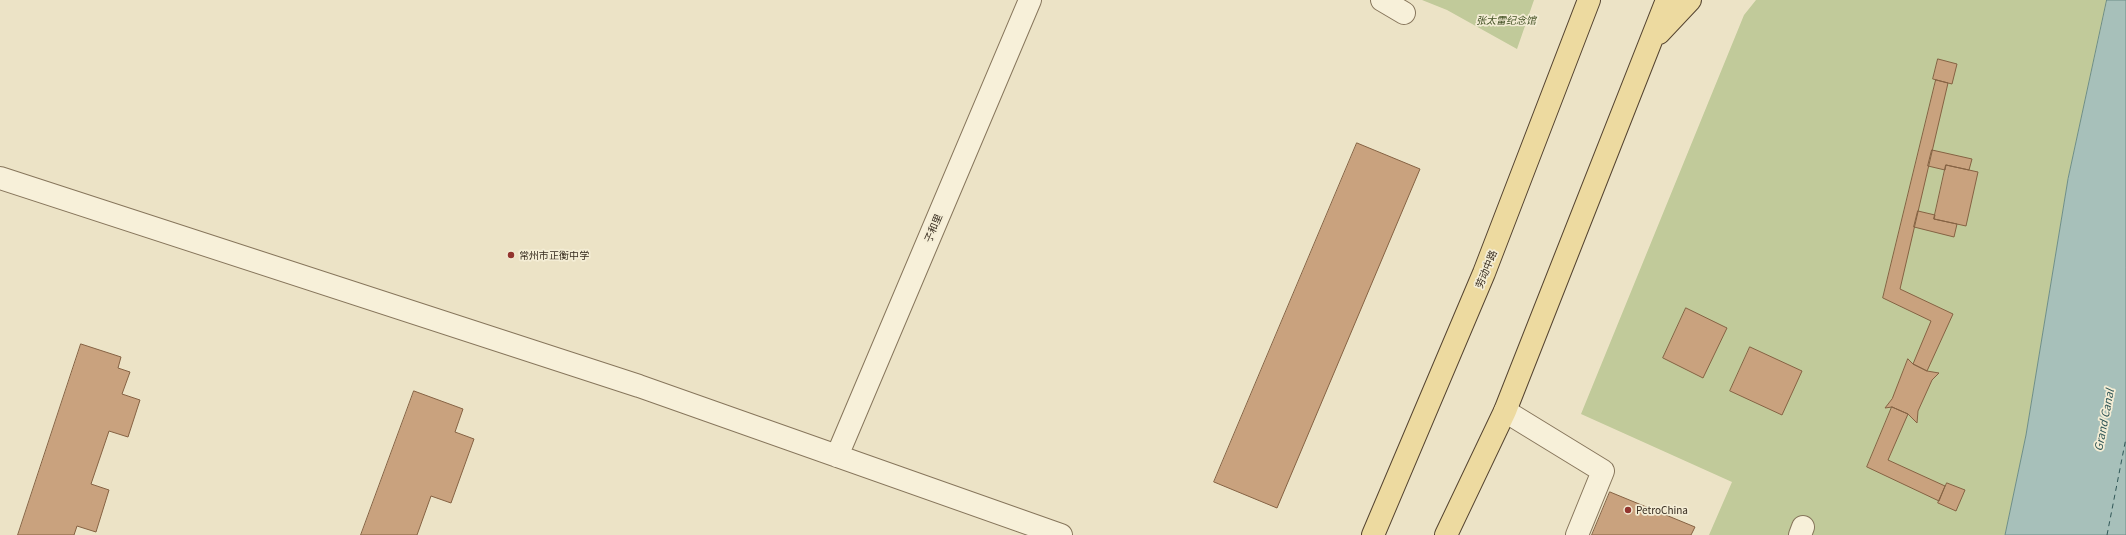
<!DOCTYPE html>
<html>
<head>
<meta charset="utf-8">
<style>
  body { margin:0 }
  canvas { display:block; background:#ece3c6 }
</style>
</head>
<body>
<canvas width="2126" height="535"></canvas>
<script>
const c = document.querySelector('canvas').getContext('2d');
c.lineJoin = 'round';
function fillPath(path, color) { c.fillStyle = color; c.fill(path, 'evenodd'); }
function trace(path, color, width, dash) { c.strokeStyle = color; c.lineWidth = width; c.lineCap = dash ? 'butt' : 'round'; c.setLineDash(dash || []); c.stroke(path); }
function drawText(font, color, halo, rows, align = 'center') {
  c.font = font + ' Georgia,"Noto Sans SC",serif'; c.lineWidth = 3.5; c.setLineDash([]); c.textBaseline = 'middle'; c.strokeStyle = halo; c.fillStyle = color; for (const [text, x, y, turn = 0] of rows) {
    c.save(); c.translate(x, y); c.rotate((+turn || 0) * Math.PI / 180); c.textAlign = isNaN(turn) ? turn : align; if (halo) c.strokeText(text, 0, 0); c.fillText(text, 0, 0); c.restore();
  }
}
fillPath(new Path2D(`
  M 1422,0 L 1534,0 L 1517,49 L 1447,10 Z
  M 1756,0 L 2107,0 L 2068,179 L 2026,435 L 2005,535 L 1709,535 L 1732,482 L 1581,414 L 1744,15 Z`), '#c1ca9a');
const water = new Path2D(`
  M 2107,0 L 2126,0 L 2126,535 L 2005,535 L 2026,435 L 2068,179 Z`);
fillPath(water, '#a7c0ba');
trace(water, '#6e8e88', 1);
trace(new Path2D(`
  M 2107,535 L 2126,438`), '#305757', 1, [5, 4]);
const building = new Path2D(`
  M 1938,59 L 1957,64 L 1952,84 L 1933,79 Z
  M 1936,80 L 1948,83 L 1900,289 L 1953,314 L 1927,371 L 1913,364 L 1931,321 L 1883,298 Z
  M 1357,143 L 1420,169 L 1277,508 L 1214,482 Z
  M 1932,150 L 1972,159 L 1969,170 L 1946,165 L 1945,170 L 1928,166 Z
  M 1946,165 L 1978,172 L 1966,226 L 1934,219 Z
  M 1918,211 L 1935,215 L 1934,219 L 1957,224 L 1954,237 L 1914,227 Z
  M 1686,308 L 1727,328 L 1703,378 L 1663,358 Z
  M 81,344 L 121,357 L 118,368 L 130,372 L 122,394 L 140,400 L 128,437 L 109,431 L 91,484 L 109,490 L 96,532 L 77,526 L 74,535 L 18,535 Z
  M 1750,347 L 1802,371 L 1782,415 L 1730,391 Z
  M 1908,359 L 1913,364 L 1927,371 L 1939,373 L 1932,380 L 1918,411 L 1917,423 L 1908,414 L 1892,407 L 1885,408 L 1892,399 Z
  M 414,391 L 463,409 L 455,432 L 474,439 L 451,503 L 431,496 L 417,535 L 361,535 Z
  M 1892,407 L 1908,414 L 1888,460 L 1945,486 L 1939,501 L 1867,467 Z
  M 1947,483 L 1965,490 L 1956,511 L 1938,503 Z
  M 1610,492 L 1695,527 L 1691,535 L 1592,535 Z`);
fillPath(building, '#c9a27e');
trace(building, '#856243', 1);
const minor = new Path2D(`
  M 1382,0 L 1404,13
  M 0,178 L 639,386 L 1061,535
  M 1505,411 L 1603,471 L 1577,535
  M 837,456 L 1030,0
  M 1800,535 L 1803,527`);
const major = new Path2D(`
  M 1659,33 L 1690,0
  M 1373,535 L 1484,273 L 1589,0
  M 1446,535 L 1505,411 L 1667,0`);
trace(minor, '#87765c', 24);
trace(major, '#554430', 24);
trace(minor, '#f7f0d9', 22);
trace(major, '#eddaa0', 22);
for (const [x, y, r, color] of [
  [511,255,4,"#93352f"],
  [1628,510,4,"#93352f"]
]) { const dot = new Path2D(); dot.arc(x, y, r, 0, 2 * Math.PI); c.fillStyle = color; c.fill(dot); trace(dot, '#f4edd5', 1.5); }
drawText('italic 10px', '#455327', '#f4edd5', [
  ["张太雷纪念馆",1506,20]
]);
drawText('10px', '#382d20', '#f4edd5', [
  ["子和里",933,228,-67],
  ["劳动中路",1486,269,-68]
]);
drawText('10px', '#382d20', '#f4edd5', [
  ["常州市正衡中学",519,255],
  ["PetroChina",1636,510]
], 'left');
drawText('italic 11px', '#305757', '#f4edd5', [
  ["Grand Canal",2104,420,-79]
]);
</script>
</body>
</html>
